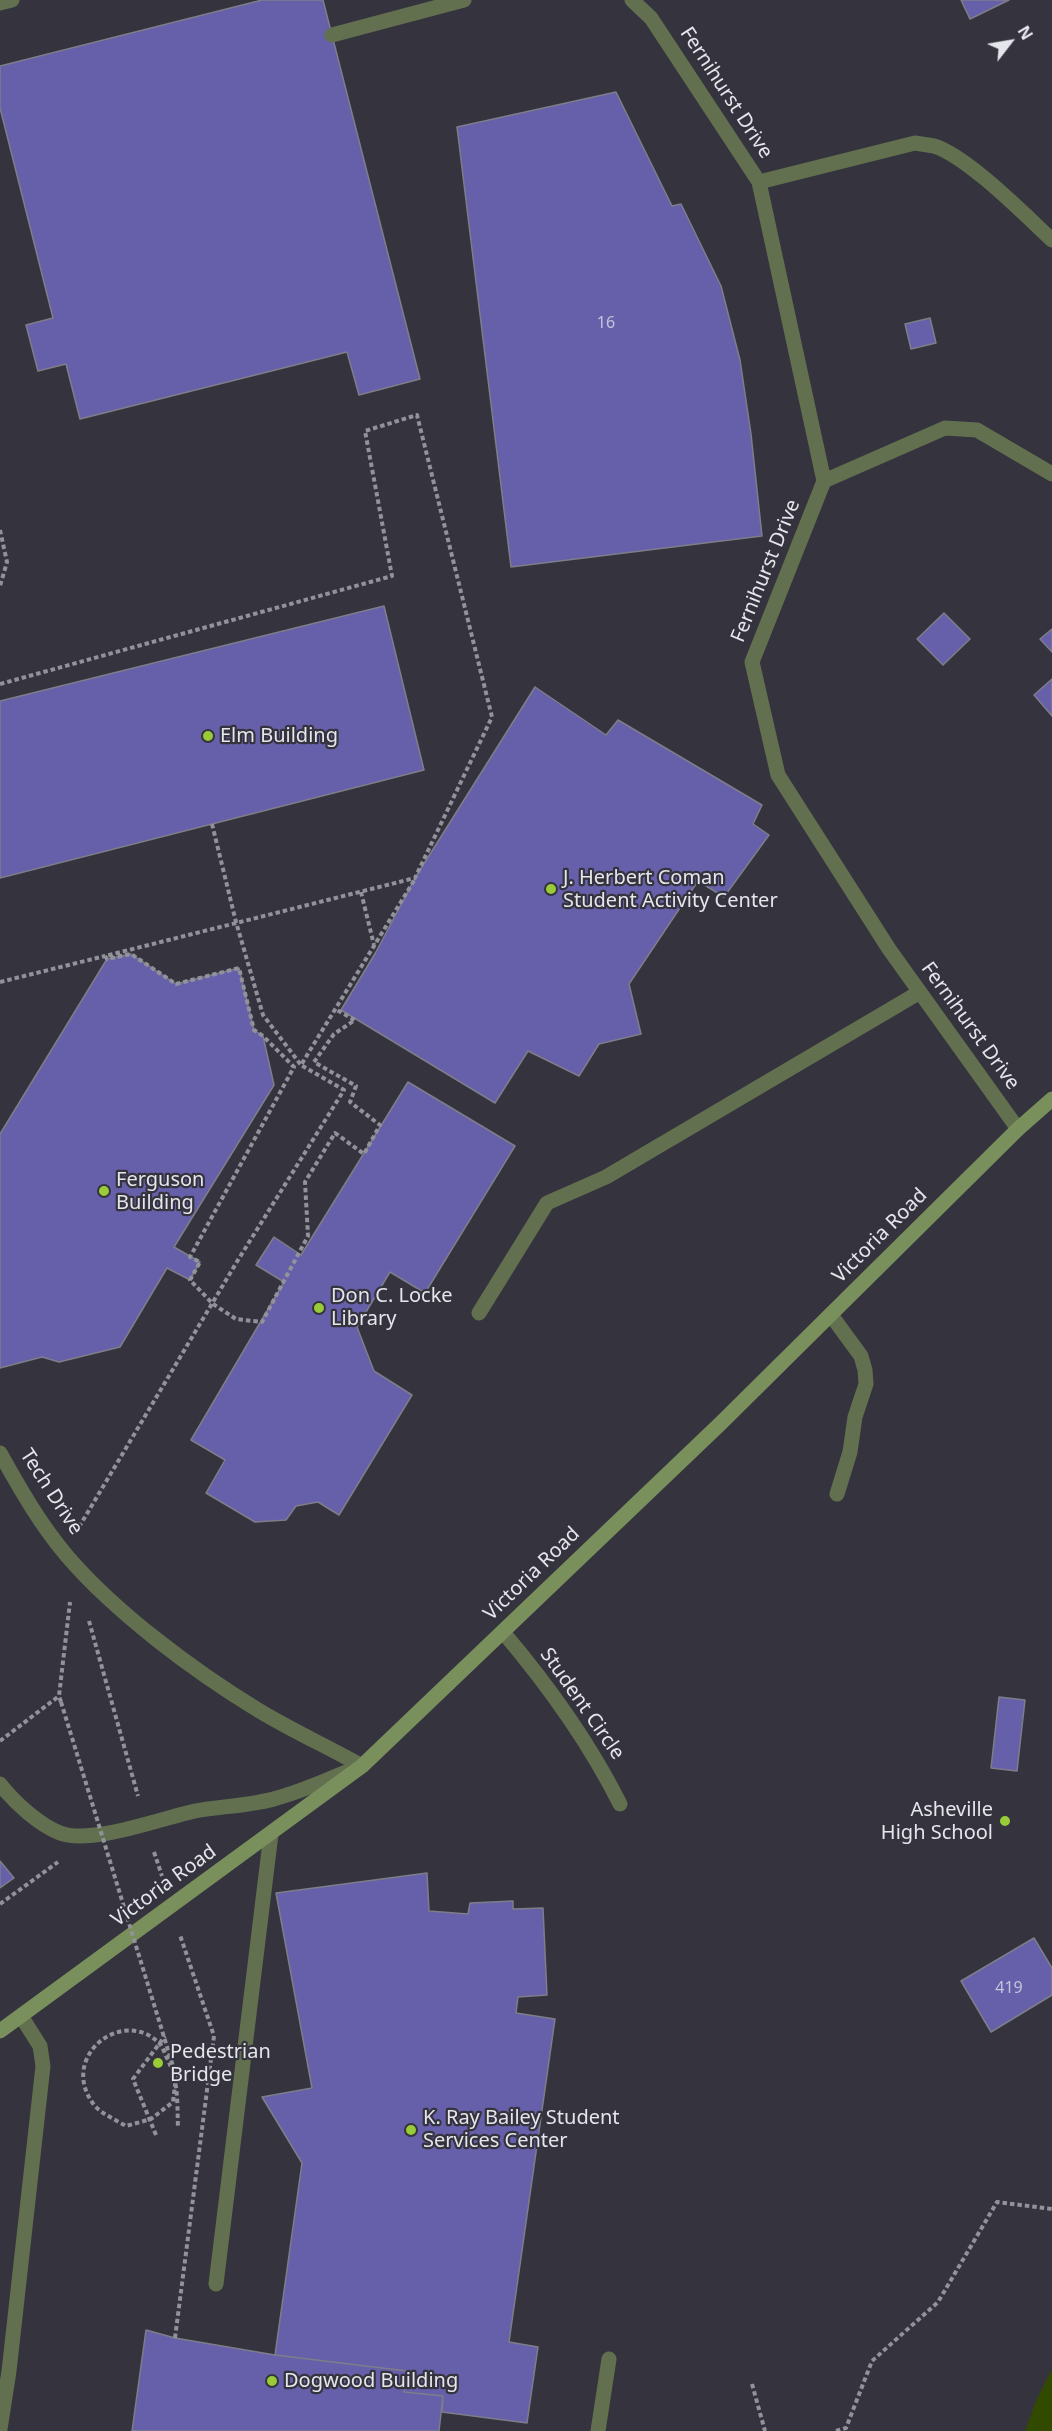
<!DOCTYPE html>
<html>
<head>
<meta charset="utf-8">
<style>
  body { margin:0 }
  #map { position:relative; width:1052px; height:2431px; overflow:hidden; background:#34333e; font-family:"Noto Sans",sans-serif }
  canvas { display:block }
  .north { position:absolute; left:980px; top:12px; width:60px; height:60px; -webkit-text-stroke:4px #34333e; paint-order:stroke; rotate:59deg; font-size:16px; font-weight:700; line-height:24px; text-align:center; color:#e5e5ec }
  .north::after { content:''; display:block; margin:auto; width:21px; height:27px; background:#e5e5ec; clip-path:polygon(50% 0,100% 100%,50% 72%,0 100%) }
</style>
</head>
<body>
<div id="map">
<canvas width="1052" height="2431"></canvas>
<div class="north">N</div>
</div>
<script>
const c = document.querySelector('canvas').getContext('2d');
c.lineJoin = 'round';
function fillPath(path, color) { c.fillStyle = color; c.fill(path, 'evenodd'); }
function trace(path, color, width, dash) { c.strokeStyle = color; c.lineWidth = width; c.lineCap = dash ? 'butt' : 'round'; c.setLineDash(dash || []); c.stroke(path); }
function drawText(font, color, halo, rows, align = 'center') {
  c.font = font + ' "Noto Sans",sans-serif'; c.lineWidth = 4.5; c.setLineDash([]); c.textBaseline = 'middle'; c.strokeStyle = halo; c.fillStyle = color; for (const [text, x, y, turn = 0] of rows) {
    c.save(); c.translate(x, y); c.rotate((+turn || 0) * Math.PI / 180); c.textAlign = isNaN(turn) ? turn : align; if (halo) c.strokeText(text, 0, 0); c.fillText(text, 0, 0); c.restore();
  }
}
fillPath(new Path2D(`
  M 1052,2369 L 1052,2431 L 1025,2431 L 1035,2403 Z`), '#324900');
const building = new Path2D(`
  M 262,0 L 323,0 L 420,379 L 359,395 L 347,352 L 80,419 L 66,364 L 38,371 L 26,325 L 53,318 L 0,108 L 0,66 Z
  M 961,0 L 1009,0 L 970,19 Z
  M 616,92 L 672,206 L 681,204 L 721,286 L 740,360 L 751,434 L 762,536 L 511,567 L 457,127 Z
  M 930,318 L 936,343 L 911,349 L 905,324 Z
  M 384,606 L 424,770 L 0,878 L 0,701 Z
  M 944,613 L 970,639 L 943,665 L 917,639 Z
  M 1052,629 L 1052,652 L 1040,639 Z
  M 1052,679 L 1052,716 L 1034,695 Z
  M 535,687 L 606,735 L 618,720 L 762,805 L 753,824 L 769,835 L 724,897 L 698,881 L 629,984 L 641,1034 L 599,1044 L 579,1076 L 528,1051 L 495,1103 L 341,1010 L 376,952 L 415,878 Z
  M 131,954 L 176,984 L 239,968 L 254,1030 L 263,1036 L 274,1085 L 174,1247 L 200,1262 L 190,1280 L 167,1268 L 120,1347 L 59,1362 L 42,1357 L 0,1368 L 0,1134 L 107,959 Z
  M 408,1082 L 515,1146 L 425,1293 L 390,1272 L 357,1327 L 374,1371 L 412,1395 L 339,1515 L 318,1502 L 296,1506 L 286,1520 L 255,1522 L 206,1493 L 225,1460 L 191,1440 L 284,1282 L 256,1265 L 274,1237 L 301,1255 Z
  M 999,1697 L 1025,1700 L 1017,1771 L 991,1768 Z
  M 0,1861 L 14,1878 L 0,1888 Z
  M 427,1873 L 429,1911 L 468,1914 L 470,1903 L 513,1901 L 513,1909 L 543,1908 L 547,1995 L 518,1997 L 516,2013 L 555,2019 L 509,2342 L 538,2347 L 527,2423 L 442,2412 L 443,2396 L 404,2392 L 407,2371 L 275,2355 L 302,2163 L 262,2097 L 312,2088 L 276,1893 Z
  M 1034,1938 L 1052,1968 L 1052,1995 L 991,2032 L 961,1981 Z
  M 146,2330 L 175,2338 L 275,2355 L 407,2371 L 404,2392 L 443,2396 L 439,2431 L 132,2431 Z`);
fillPath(building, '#665fa9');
trace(building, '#7e7e8a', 1.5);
trace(new Path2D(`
  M 0,530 L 7,562 L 0,586
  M 0,684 L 392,576 L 365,431 L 417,415 L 492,717 L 415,878 L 105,956 L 107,959 L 131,954 L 176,984 L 239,968 L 254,1030 L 263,1036 L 294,1067 L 190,1257 L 200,1262 L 190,1280 L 213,1304 L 236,1319 L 262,1322 L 308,1236 L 305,1182 L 335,1133 L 364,1154 L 380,1125 L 350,1102 L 356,1086 L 314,1062 L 334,1034 L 355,1020 L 335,1009
  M 212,824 L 236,922 L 263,1015 L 301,1065
  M 361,892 L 374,945
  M 0,982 L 105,956
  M 79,1527 L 238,1260 L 344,1090 L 301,1065 L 415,879
  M 89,1621 L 138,1796
  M 61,1702 L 59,1696 L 70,1602
  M 0,1741 L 59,1696
  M 154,1852 L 162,1876
  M 0,1904 L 58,1862
  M 156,2135 L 133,2079 L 165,2036
  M 175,2338 L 214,2036 L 180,1935
  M 752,2384 L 765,2431
  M 836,2431 L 846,2428 L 872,2361 L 938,2302 L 997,2202 L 1052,2209`), '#92929b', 4, [4.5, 3]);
trace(new Path2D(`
  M 632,0 L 651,18 L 759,182 L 824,481 L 752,662 L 778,775 L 889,949 L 1018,1129
  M 0,3 L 12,0
  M 332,35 L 464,0
  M 759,182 L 915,143 C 921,144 928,145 934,146 C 967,156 1025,215 1052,240
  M 824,481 L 945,428 L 977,430 L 1052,474
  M 479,1313 L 547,1203 L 606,1177 L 920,992
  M 831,1315 L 861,1356 L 865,1370 L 866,1384 L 855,1417 L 850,1452 L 837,1494
  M 0,1453 C 20,1489 40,1524 67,1556 C 116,1613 194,1671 258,1710 C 291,1730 328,1747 362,1766
  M 503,1632 C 547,1684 589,1742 620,1804
  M 0,1784 C 14,1802 39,1825 60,1833 C 91,1845 162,1818 195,1811 C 221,1806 251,1806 277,1798 C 303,1791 328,1779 354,1769
  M 216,2284 L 271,1834
  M 0,2429 L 9,2371 L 43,2066 L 40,2046 L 21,2016
  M 598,2431 L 609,2359`), '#62704f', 15);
trace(new Path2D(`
  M 0,2031 L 362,1766 L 721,1423 L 1018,1129 L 1052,1099`), '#7a905c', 15);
trace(new Path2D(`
  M 61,1702 L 176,2076 L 173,2102 L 151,2119 L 126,2126 C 116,2120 102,2114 95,2106 C 56,2058 123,2005 160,2044 C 163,2047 164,2052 166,2056 C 179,2081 177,2101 178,2128`), '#92929b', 4, [4.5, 3]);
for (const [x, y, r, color] of [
  [208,736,6,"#98cb37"],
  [551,889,6,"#98cb37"],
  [104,1191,6,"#98cb37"],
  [319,1308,6,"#98cb37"],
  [1005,1821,6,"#98cb37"],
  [158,2063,6,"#98cb37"],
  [411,2130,6,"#98cb37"],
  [272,2381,6,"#98cb37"]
]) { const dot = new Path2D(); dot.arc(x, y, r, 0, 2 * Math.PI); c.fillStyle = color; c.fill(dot); trace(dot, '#34333e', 2); }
drawText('16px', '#c5c4db', null, [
  ["16",606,323],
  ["419",1009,1988]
]);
drawText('20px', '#e5e5ec', '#34333e', [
  ["Fernihurst Drive",726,93,57],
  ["Fernihurst Drive",766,571,-68],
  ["Fernihurst Drive",970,1026,54],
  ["Victoria Road",880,1236,-45],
  ["Tech Drive",51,1492,57],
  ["Victoria Road",532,1574,-44],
  ["Student Circle",582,1704,55],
  ["Victoria Road",164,1886,-36]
]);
drawText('20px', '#e5e5ec', '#34333e', [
  ["Elm Building",220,736],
  ["J. Herbert Coman",563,878],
  ["Student Activity Center",563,901],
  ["Ferguson",116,1180],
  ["Building",116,1203],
  ["Don C. Locke",331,1296],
  ["Library",331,1319],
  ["Asheville",993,1810,"right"],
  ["High School",993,1833,"right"],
  ["Pedestrian",170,2052],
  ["Bridge",170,2075],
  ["K. Ray Bailey Student",423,2118],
  ["Services Center",423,2141],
  ["Dogwood Building",284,2381]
], 'left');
</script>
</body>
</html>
